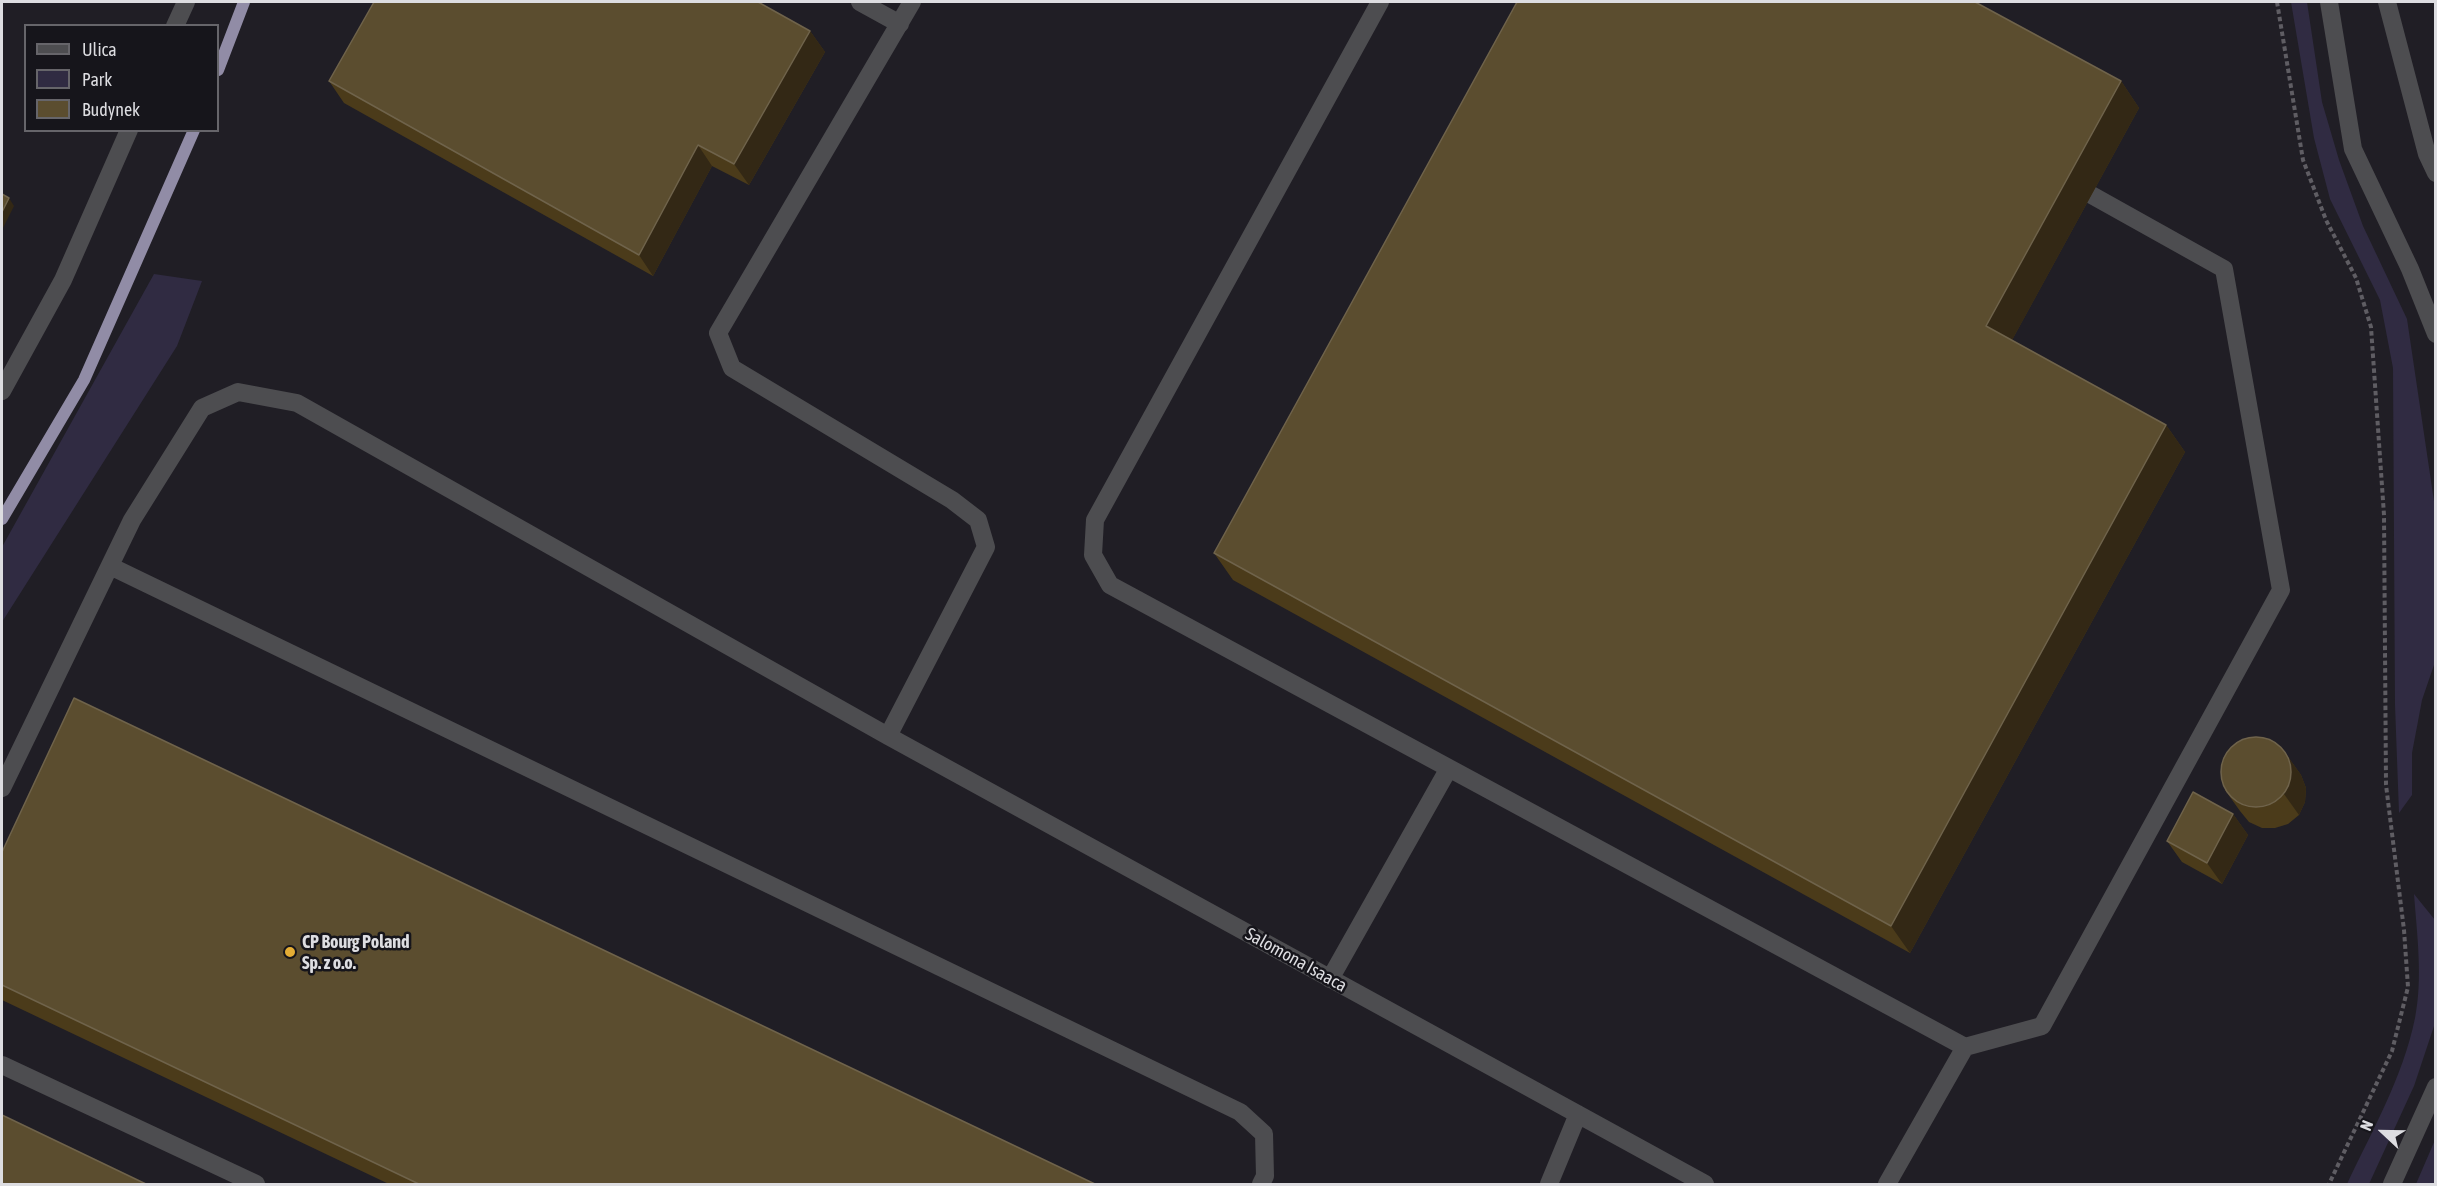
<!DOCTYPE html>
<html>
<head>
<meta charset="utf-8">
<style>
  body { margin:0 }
  #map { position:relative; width:2437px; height:1186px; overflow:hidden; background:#201e25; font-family:"Asap Condensed",sans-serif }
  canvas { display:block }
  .frame { position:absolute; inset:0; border:3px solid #dddde1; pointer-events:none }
  .legend { position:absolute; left:24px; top:24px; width:195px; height:108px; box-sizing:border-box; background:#16151b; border:2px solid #66656a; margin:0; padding:8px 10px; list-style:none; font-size:18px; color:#dddde1 }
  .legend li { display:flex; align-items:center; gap:12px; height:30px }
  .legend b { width:30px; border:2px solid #66656a }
  .north { position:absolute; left:2353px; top:1102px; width:60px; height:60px; -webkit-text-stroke:4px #16151b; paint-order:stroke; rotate:292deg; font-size:16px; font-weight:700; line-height:24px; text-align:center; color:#dddde1 }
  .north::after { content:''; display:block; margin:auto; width:21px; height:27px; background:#dddde1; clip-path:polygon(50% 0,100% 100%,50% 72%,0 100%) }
</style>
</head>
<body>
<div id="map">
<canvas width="2437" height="1186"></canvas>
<div class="frame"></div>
<ul class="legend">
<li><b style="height:8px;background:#4d4d50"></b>Ulica</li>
<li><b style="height:16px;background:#302b42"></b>Park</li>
<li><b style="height:16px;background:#5b4d2f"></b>Budynek</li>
</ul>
<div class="north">N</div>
</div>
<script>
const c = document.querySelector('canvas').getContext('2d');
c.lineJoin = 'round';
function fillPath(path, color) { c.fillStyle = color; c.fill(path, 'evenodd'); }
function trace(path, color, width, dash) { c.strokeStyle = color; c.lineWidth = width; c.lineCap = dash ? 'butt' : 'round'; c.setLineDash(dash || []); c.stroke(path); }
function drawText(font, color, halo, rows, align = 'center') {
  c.font = font + ' "Asap Condensed",sans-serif'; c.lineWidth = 5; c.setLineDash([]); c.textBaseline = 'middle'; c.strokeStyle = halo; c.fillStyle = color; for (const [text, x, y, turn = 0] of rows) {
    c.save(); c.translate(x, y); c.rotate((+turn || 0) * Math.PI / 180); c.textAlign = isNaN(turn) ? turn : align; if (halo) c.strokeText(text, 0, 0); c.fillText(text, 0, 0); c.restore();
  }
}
fillPath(new Path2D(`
  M 2291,2 L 2307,2 L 2322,102 L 2339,160 L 2363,226 L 2407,319 L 2435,508 L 2435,662 L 2422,700 L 2412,753 L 2412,795 L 2399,813 L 2395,705 L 2393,368 L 2380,300 L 2330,199 L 2314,138 Z
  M 154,274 L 202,281 L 177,346 L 2,622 L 2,547 Z
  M 2414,894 L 2435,920 L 2435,1023 L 2414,1086 L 2369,1184 L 2347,1184 C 2372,1131 2403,1077 2415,1018 C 2423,979 2417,934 2414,894 Z
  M 2435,1140 L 2435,1184 L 2416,1184 Z`), '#302b42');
trace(new Path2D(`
  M 218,70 L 244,2
  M 2,519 L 84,380 L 194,130`), '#918ca6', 12);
trace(new Path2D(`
  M 2277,2 L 2303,160 L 2326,220 L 2356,278 L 2371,327 L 2384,515 L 2386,785 L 2404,930 L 2408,987 L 2392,1051 L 2329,1184`), '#5f5d63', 4, [4.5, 3]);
trace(new Path2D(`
  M 860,2 L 900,24
  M 1380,2 L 1095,520 L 1093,555 L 1110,585 L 1965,1047
  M 2329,2 L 2353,149 L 2410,269 L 2436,334
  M 2387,2 L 2427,154 L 2436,173
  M 175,26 L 186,2
  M 2,391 L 63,280 L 129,130
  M 110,566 L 1240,1112 L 1264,1134 L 1265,1176 L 1261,1184
  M 888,736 L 986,547 L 978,520 L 952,500 L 732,368 L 718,333 L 912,2
  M 2,788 L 132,520 L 202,408 L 238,392 L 297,403 L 888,736 L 1705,1184
  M 1330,979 L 1449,768
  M 2,1065 L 256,1184
  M 1549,1184 L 1578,1114
  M 1887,1184 L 1965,1047 L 2042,1026 L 2281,590 L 2224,269 L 2070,183
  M 2392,1184 L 2436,1087`), '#4d4d50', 18);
fillPath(new Path2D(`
  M 810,31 L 825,52 L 749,185 L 712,166 L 653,276 L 344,103 L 329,81 Z
  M 2121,81 L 2139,108 L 2012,340 L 2166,425 L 2185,452 L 1910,953 L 1233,580 L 1214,553 Z
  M 2286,754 L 2301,775 L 2306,788 L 2305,802 L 2299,815 L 2288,824 L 2275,828 L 2262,828 L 2249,822 L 2240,811 L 2225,790 Z
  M 2233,814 L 2248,835 L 2222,884 L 2182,862 L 2167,841 Z
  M 2,852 L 1097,1185 L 391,1185 L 2,1000 Z`), '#4b3b1a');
fillPath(new Path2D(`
  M 810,31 L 825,52 L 749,185 L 734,164 Z
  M 2121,81 L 2139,108 L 2005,353 L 1986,326 Z
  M 698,145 L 712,166 L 653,276 L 639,255 Z
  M 9,198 L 14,206 L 2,230 L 2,212 Z
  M 2166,425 L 2185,452 L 1910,953 L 1891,926 Z
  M 2286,754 L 2301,775 L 2306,788 L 2305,802 L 2299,815 L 2284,794 Z
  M 2233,814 L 2248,835 L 2222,884 L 2207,863 Z`), '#332815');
const building = new Path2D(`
  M 374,2 L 758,2 L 810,31 L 734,164 L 698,145 L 639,255 L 329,81 Z
  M 1517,2 L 1975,2 L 2121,81 L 1986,326 L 2166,425 L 1891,926 L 1214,553 Z
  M 2,194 L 9,198 L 2,212 Z
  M 74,698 L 1097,1185 L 421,1185 L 2,985 L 2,852 Z
  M2221 772a35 35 0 1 1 70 0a35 35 0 1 1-70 0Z
  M 2193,792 L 2233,814 L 2207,863 L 2167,841 Z
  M 2,1115 L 148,1185 L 2,1185 Z`);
fillPath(building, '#5b4d2f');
trace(building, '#6f634b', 1.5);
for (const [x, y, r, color] of [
  [290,952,6,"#e4ad35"]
]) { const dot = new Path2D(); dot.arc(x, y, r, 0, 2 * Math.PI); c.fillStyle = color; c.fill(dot); trace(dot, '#16151b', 2); }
drawText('bold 18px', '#dddde1', '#16151b', [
  ["CP Bourg Poland",302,942],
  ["Sp. z o.o.",302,963]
], 'left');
drawText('18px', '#dddde1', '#16151b', [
  ["Salomona Isaaca",1296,960,29]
]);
</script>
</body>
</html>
